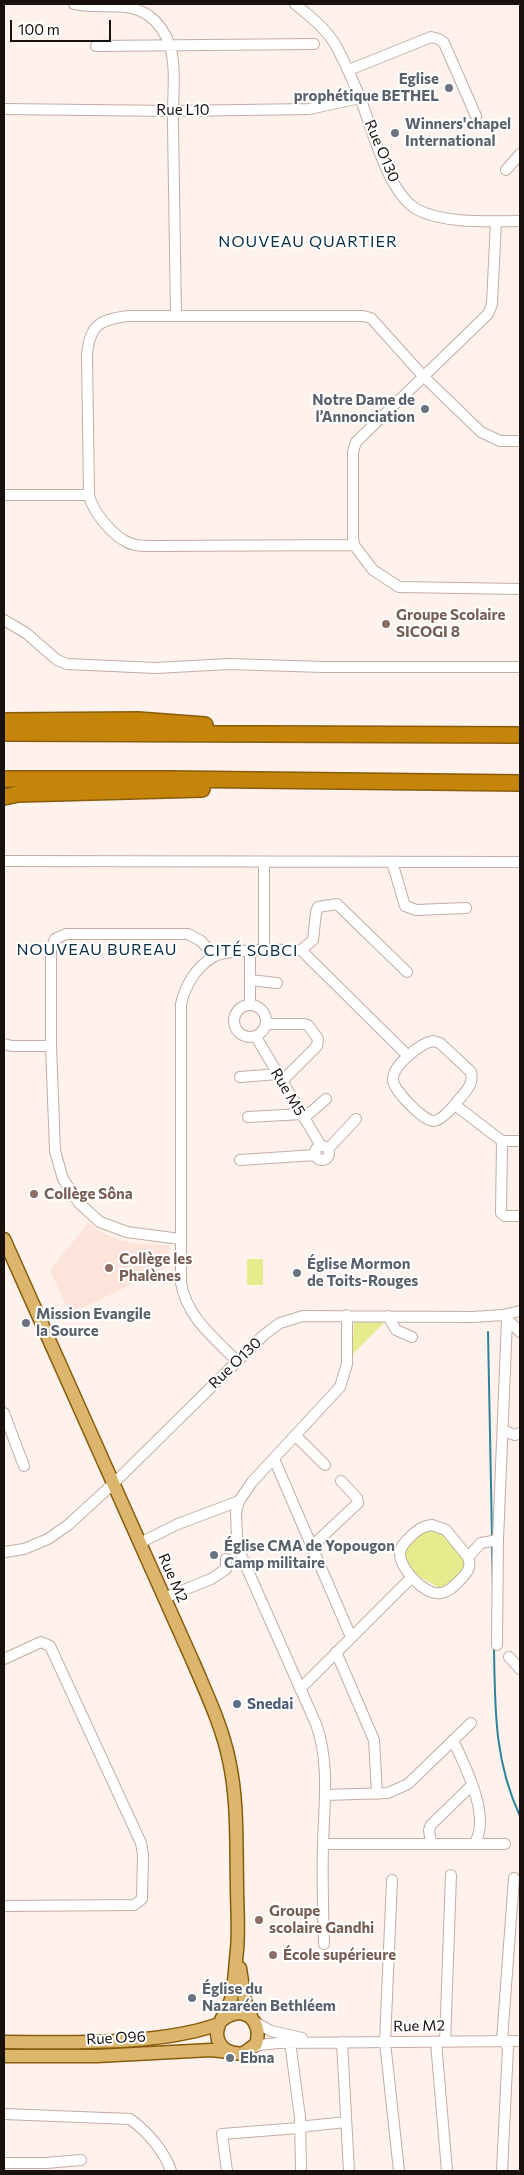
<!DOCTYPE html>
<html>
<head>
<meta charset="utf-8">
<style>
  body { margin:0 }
  #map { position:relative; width:524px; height:2175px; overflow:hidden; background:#fff1eb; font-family:Commissioner,sans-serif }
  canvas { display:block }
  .frame { position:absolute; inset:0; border:5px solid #18110e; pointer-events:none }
  .scale { position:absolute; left:10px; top:20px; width:101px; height:22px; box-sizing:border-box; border:2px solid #18110e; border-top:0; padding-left:6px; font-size:15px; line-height:18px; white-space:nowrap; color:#18110e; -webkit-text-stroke:4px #fff; paint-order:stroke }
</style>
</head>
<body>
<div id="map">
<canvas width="524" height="2175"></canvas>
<div class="frame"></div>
<div class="scale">100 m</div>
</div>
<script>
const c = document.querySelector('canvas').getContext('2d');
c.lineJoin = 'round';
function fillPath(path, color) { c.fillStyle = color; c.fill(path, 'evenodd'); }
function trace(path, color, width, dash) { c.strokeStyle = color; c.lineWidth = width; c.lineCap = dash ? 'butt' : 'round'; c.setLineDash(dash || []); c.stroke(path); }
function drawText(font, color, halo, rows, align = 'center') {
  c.font = font + ' Commissioner,sans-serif'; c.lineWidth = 4; c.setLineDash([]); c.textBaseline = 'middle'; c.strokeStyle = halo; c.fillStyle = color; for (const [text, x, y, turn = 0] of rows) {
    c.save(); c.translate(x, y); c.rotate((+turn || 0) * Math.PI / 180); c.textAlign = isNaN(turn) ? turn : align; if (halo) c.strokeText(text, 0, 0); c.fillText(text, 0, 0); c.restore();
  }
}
fillPath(new Path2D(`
  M 88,1223 L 105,1234 L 122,1241 L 136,1244 L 169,1245 L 170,1266 L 70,1314 L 50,1270 Z`), '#fde4db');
fillPath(new Path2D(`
  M 247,1259 L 263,1259 L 263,1285 L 247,1285 Z
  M 354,1322 L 385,1322 L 352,1355 Z
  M 435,1527 L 447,1533 L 465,1557 C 464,1578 460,1582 440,1588 L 418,1576 L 413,1576 L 404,1554 C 412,1538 417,1532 435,1527 Z`), '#e4ec8e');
trace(new Path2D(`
  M 488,1332 L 492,1537
  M 492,1545 L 493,1587
  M 494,1647 C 495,1707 494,1761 520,1816`), '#2c849b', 2);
const minor = new Path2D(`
  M 74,4 C 99,10 125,0 148,15 C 158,22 166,34 170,46 C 177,71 172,99 173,125 C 174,188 175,252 176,315
  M 295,4 C 310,16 325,28 335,44 C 345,62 353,81 361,100 C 372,130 389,195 418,210 C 446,224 490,221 520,221
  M 96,46 L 314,44
  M 349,70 L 431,37 L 439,39 L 444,43 L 476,116
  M 4,109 L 172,111 L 309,109 L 360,98
  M 506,170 L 520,154
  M 496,221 L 492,304 L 488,314 L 356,442 L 353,452 L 353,537 L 354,545 L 373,570 L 399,587 L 520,589
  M 4,495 L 89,495
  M 354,545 L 157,546 C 147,546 135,547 125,541 C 111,533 92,511 89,495 L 87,356 C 89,325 100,319 129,316 L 363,316 L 371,318 L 424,377 L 481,432 L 500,441 L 520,441
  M 4,620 L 26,633 L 57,660 L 67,664 L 156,668 L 229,664 L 323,667 L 520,667
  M 4,861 L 520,862
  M 264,862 L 264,950
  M 392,862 L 405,906 L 416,910 L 466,908
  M 301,950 L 313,940 L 316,912 L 318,907 L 337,904 L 407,972
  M 250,980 L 277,983
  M234 1021a16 16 0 1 1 32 0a16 16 0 1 1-32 0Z
  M 250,1005 L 250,950
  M 266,1024 L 304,1024 L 308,1025 L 318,1039 L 317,1046 L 282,1081
  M 256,1037 L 321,1146
  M 433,1041 L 440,1043 L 471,1072 C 474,1085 465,1092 457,1102 C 452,1108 442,1120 434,1121 C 424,1122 392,1089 393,1079 C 393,1065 421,1043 433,1041 Z
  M 4,1044 L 12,1046 L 51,1046
  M 240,1077 L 278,1074
  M 455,1105 L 502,1141
  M 248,1117 L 302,1114
  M 304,1118 L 326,1099
  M 520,1141 L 502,1141 L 501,1213 L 505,1216 L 520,1216
  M315 1153a7 7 0 1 1 14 0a7 7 0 1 1-14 0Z
  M 328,1149 L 356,1119
  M 240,1160 L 316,1155
  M 180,1239 L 127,1232 L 100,1222 L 79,1203 L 63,1179 L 55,1151 L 51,1046 L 51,950 L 55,939 L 66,934 L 188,934 L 201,941 L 214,956
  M 388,1316 L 396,1330 L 412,1337
  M 504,1316 L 520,1332
  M 237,1361 C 213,1337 187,1317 181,1283 L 181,1004 C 185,986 196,967 213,957 C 229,948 282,950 301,950 L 408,1056
  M 4,1413 L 24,1466
  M 504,1431 L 515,1435 L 520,1433
  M 296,1436 L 325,1465
  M 274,1459 L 351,1637
  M 432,1525 L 446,1530 L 468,1557 C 472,1568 467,1573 460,1580 C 454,1586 449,1592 441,1593 C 425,1596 400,1569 400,1554 C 400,1546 407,1540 412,1535 C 419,1529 423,1526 432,1525 Z
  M 140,1543 L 178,1524 L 239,1501
  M 312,1546 L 358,1503 L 357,1498 L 341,1481
  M 4,1552 L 24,1549 L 48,1539 L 68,1525 L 114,1483 L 265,1334 L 280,1323 L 303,1316 L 472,1317 L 503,1315 L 520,1311
  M 468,1557 L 481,1543 L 498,1540
  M 164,1598 L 211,1579 L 226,1569 L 226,1559
  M 497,1645 L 498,1540 L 507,1320
  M 336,1652 L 374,1740 L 377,1794
  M 509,1657 L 520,1669
  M 4,1659 L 41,1642 L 50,1646 L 141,1843 L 143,1854 L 142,1899 L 134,1905 L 4,1906
  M 300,1689 L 411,1578
  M 453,1740 C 465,1766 492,1818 474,1844
  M 325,1795 L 388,1793 L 408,1784 L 471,1723
  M 431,1843 L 429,1830 L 431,1825 L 472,1785
  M 323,1844 L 505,1844
  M 392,1880 L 385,2042 L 399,2171
  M 324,1944 C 323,1911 322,1878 323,1845 C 324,1805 330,1762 316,1724 L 241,1555 L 237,1537 L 236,1512 L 239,1501 L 252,1482 L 340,1387 L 347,1364 L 347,1315
  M 255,2022 L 271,2031 L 302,2038
  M 290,2042 L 300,2117 L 301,2171
  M 342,2042 L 349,2171
  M 436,2042 L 447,2171
  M 445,2042 L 451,1875
  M 251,2049 L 259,2045 L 278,2043 L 520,2041
  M 4,2114 L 130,2119 C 147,2131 165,2152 171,2171
  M 4,2163 L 46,2163 L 81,2160
  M 227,2171 L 222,2134 L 299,2128 L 308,2126 L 346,2122
  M 502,2171 L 508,2047 L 502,2040 L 514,1878`);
const major = new Path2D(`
  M 4,1239 L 194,1664 C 207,1695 222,1726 229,1760 C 238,1801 236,1843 237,1885 C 237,1906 239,1929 237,1950 C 235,1966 235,1983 231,1999 C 228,2010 217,2022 217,2034 C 218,2049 231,2055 244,2053 L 256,2044 C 264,2019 241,2003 221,2021
  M 240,1968 L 245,2001 L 252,2019
  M 4,2042 C 69,2042 158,2046 219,2024
  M 4,2056 L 97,2056 L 211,2050 L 229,2052`);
const highway = new Path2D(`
  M 4,721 L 138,720 L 205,725
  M 4,733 L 520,735
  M 4,779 L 167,779 L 520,783
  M 4,797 L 18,794 L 202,789`);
trace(minor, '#c3ada4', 12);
trace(major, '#885c0c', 15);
trace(highway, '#885c0c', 18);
trace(minor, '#fff', 10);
trace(major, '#dcb66d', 12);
trace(highway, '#c5850b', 15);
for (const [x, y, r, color] of [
  [449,88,5,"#6b7280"],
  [395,133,5,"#6b7280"],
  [425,409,5,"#6b7280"],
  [386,624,5,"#8d6e63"],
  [34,1194,5,"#8d6e63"],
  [109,1268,5,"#8d6e63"],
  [297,1273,5,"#6b7280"],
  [26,1323,5,"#6b7280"],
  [214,1555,5,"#6b7280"],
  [237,1704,5,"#5c6f8a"],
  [259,1920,5,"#8d6e63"],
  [273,1955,5,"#8d6e63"],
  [192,1998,5,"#6b7280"],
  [230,2058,5,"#6b7280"]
]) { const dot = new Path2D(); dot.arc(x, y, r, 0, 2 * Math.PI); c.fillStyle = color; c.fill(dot); trace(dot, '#fff', 2); }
drawText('bold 15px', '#5b616d', '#fff', [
  ["Eglise",439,79,"right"],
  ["prophétique BETHEL",439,96,"right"],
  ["Winners'chapel",405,124],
  ["International",405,141],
  ["Notre Dame de",415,400,"right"],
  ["l’Annonciation",415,417,"right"],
  ["Église Mormon",307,1264],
  ["de Toits-Rouges",307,1281],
  ["Mission Evangile",36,1314],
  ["la Source",36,1331],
  ["Église CMA de Yopougon",224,1546],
  ["Camp militaire",224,1563],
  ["Église du",202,1989],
  ["Nazaréen Bethléem",202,2006],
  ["Ebna",240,2058]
], 'left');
drawText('15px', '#18110e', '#fff', [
  ["Rue L10",183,110],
  ["Rue O130",382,151,67],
  ["Rue M5",288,1092,59],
  ["Rue O130",235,1363,-44],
  ["Rue M2",173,1578,66],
  ["Rue M2",419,2026,-1],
  ["Rue O96",116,2038,-3]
]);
drawText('bold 15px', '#785e54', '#fff', [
  ["Groupe Scolaire",396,615],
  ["SICOGI 8",396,632],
  ["Collège Sôna",44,1194],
  ["Collège les",119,1259],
  ["Phalènes",119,1276],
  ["Groupe",269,1911],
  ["scolaire Gandhi",269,1928],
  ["École supérieure",283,1955]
], 'left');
drawText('bold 15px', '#4e5e75', '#fff', [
  ["Snedai",247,1704]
], 'left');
c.letterSpacing = '1px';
drawText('16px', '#0a2f47', '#fff', [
  ["NOUVEAU QUARTIER",308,242],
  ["NOUVEAU BUREAU",97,950],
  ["CITÉ SGBCI",251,951]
]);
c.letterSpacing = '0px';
</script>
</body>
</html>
